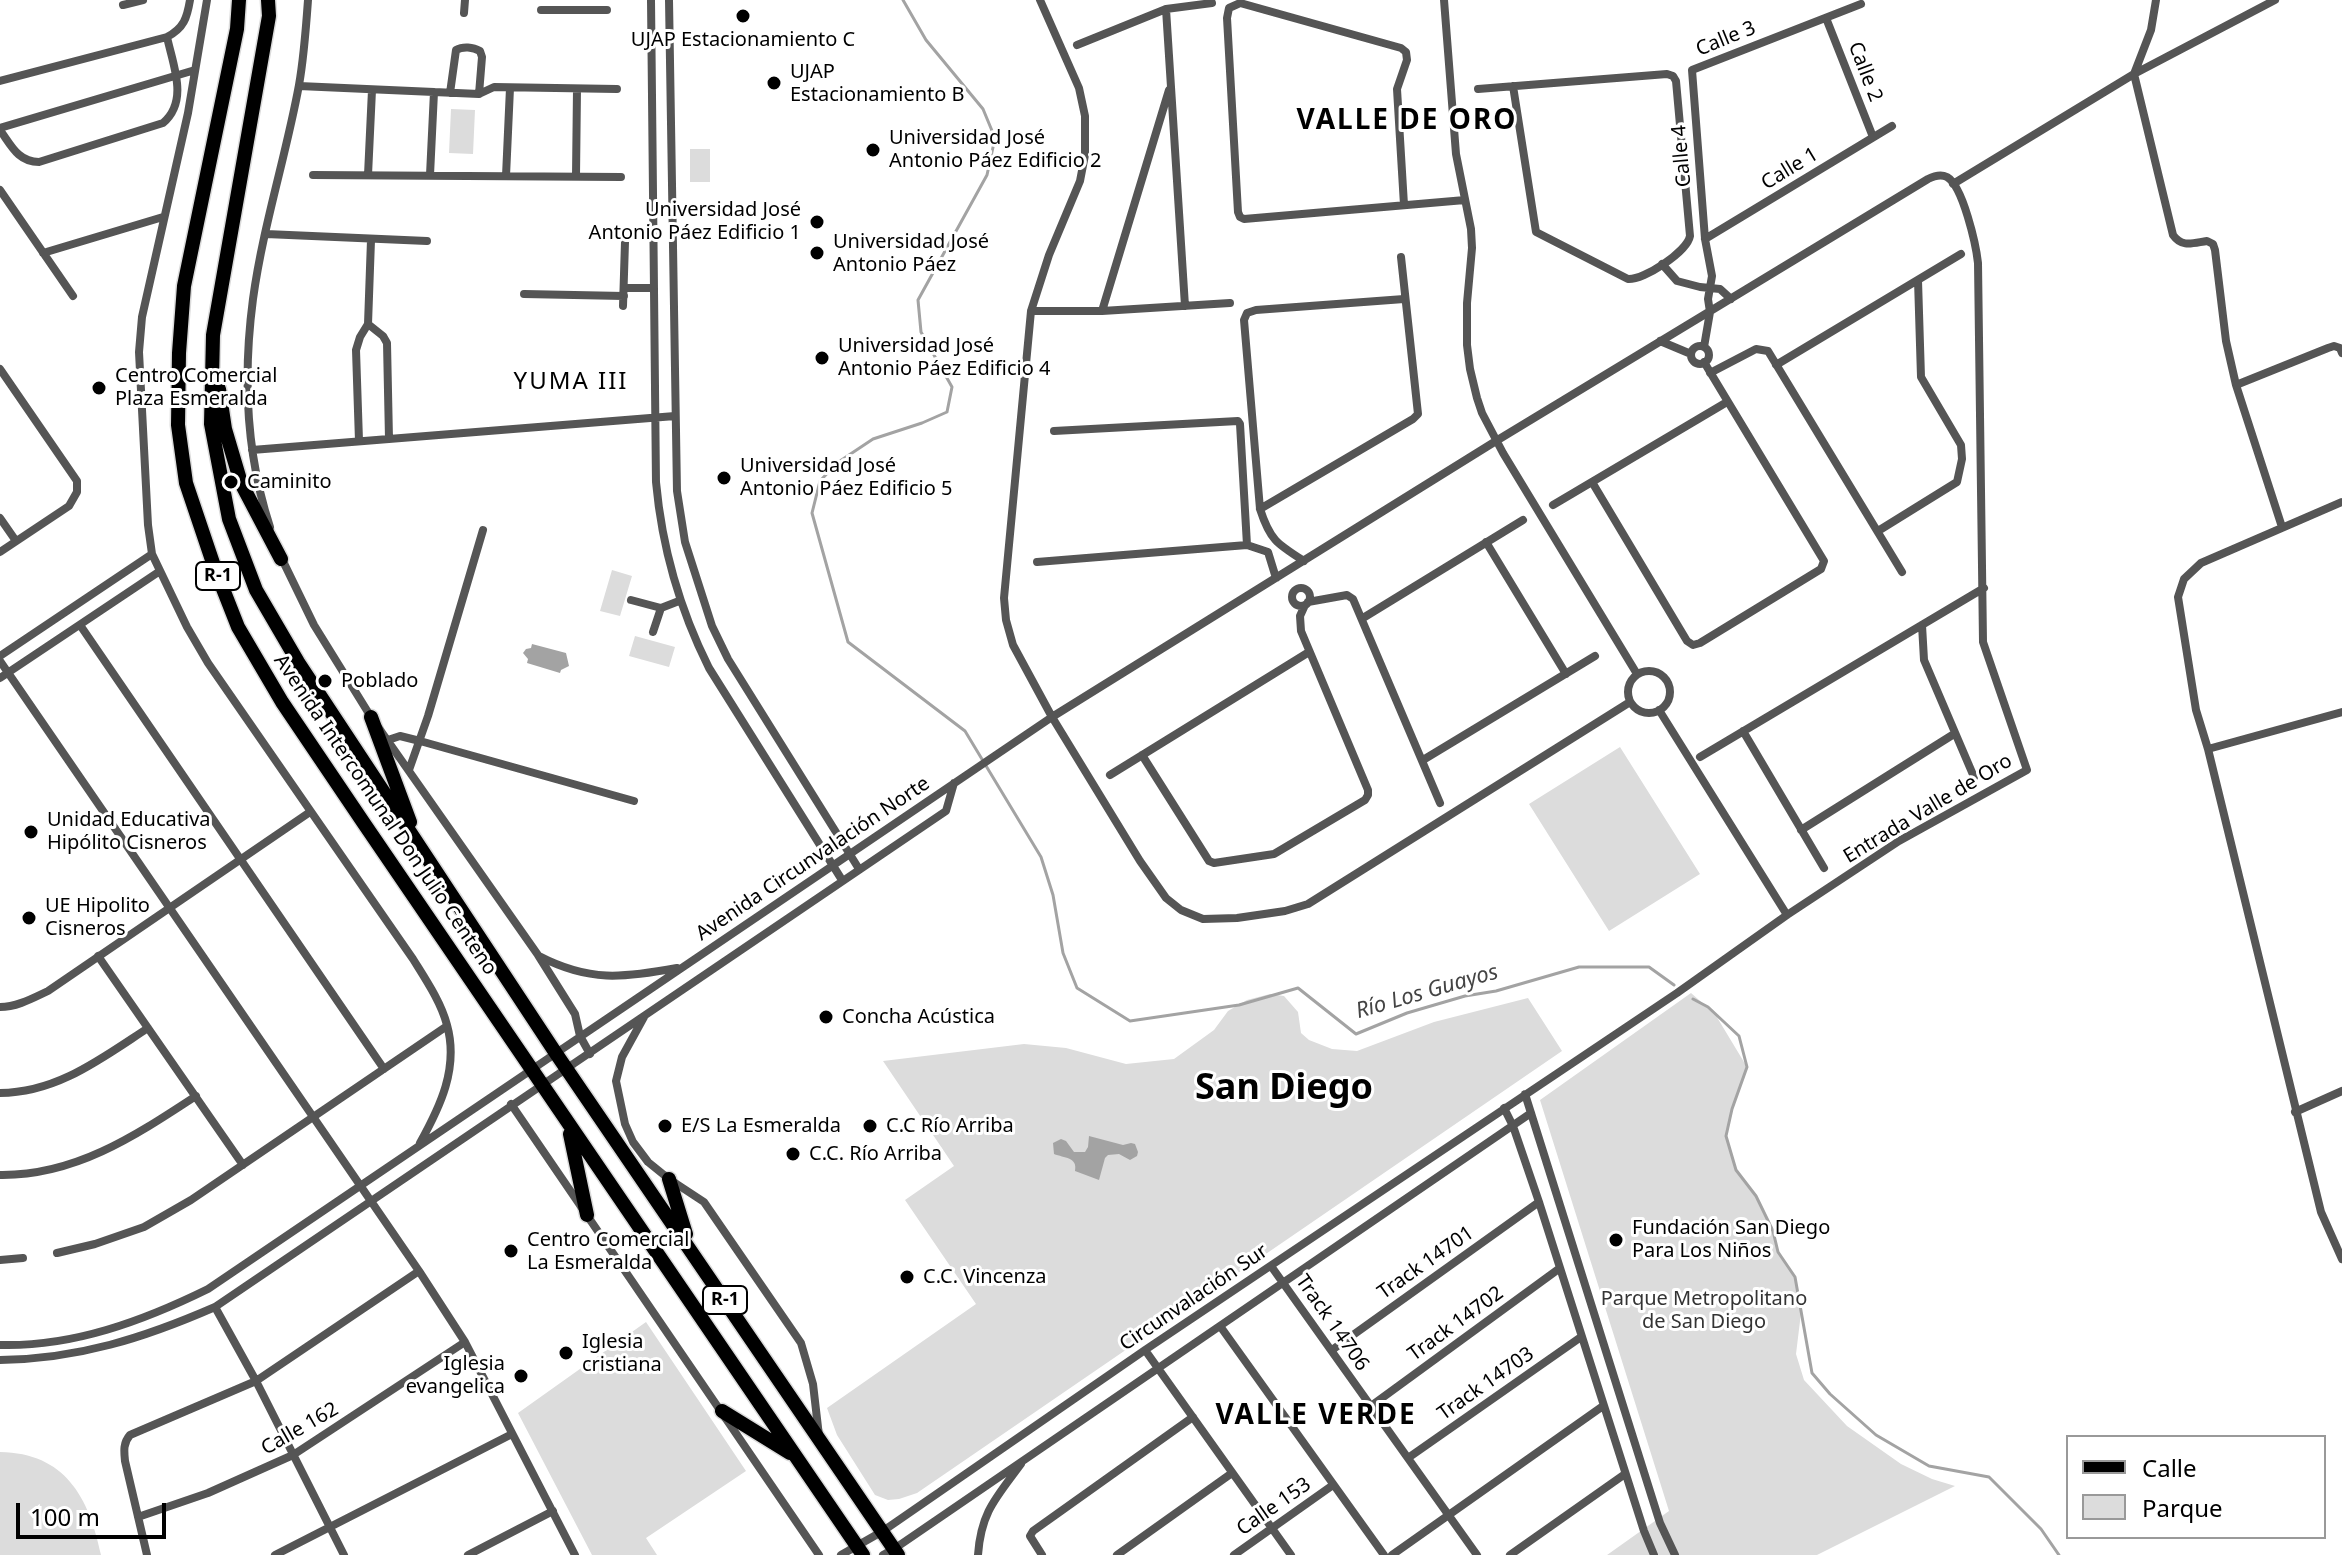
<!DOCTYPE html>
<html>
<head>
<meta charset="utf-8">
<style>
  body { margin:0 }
  #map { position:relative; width:2342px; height:1555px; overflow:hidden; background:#fff; font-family:"Noto Sans",sans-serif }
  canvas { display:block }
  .legend { position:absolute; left:2066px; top:1435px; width:260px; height:104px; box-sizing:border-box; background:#fff; border:2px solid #999; margin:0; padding:10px 14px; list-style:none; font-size:24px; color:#000 }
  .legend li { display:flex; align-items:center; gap:16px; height:40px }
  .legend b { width:40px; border:2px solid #999 }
  .scale { position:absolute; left:16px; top:1503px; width:150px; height:36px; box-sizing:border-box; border:4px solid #000; border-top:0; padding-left:10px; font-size:24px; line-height:28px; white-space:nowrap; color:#000; -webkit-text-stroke:6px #fff; paint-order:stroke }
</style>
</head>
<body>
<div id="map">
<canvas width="2342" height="1555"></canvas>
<ul class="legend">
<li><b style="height:10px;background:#000"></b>Calle</li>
<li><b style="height:22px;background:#dcdcdc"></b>Parque</li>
</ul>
<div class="scale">100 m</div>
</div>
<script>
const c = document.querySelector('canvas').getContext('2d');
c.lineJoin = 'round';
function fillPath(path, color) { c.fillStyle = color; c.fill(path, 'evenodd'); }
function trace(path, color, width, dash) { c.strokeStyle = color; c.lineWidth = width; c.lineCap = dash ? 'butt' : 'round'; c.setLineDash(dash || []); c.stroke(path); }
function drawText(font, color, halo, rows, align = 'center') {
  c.font = font + ' "Noto Sans",sans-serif'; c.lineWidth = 6; c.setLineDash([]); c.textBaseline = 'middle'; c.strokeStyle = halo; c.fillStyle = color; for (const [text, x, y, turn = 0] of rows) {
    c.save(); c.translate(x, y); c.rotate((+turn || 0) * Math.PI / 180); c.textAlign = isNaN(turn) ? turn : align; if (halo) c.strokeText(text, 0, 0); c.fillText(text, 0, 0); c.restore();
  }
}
fillPath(new Path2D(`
  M 451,109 L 475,110 L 473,154 L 449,153 Z
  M 690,149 L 710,149 L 710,182 L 690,182 Z
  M 612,570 L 632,576 L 620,616 L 600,611 Z
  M 635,636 L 675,647 L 669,667 L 629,656 Z
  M 1620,747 L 1700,874 L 1609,931 L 1529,804 Z
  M 1691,993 L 1715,1014 L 1747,1067 L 1732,1109 L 1726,1136 L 1736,1170 L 1756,1196 L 1773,1231 L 1778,1252 L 1795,1277 L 1801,1313 L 1796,1354 L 1804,1380 L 1847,1426 L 1901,1464 L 1932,1479 L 1955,1486 L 1817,1555 L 1607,1555 L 1669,1511 L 1540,1100 Z
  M 1270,994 L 1284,996 L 1298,1012 L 1301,1033 L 1309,1040 L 1332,1049 L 1357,1051 L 1434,1022 L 1528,998 L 1562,1051 L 917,1493 L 899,1499 L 888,1500 L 875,1495 L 837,1435 L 827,1408 L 976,1304 L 905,1200 L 954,1166 L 883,1061 L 1024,1044 L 1066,1048 L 1126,1064 L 1174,1059 L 1214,1030 L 1228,1011 L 1247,1000 Z
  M 646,1322 L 746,1471 L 646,1538 L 657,1555 L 592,1555 L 518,1413 Z
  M 0,1452 C 65,1453 89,1497 101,1555 L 0,1555 Z`), '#dcdcdc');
fillPath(new Path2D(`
  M 532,644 L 566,653 L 569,666 L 561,670 L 560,673 L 527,663 L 528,659 L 523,653 L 526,649 L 531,648 Z
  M 1089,1136 L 1123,1145 L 1131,1143 L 1135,1144 L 1138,1152 L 1137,1156 L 1130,1160 L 1119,1154 L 1108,1155 L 1105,1158 L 1099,1180 L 1075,1171 C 1078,1157 1064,1158 1054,1154 L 1053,1143 L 1061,1139 L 1066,1141 L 1074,1152 L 1085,1152 L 1088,1147 Z`), '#a3a3a3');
trace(new Path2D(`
  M 903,0 L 926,40 L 983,109 L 995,138 L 987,175 L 918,300 L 921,332 L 952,387 L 947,412 L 922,423 L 873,439 L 837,463 L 820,481 L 812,513 L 848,642 L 965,731 L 1041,857 L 1053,895 L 1063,953 L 1077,988 L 1130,1021 L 1239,1005 L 1298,988 L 1356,1034 L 1407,1013 L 1465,996 L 1496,991 L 1579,967 L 1649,967 L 1674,985
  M 1693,999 L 1708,1007 L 1739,1036 L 1747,1067 L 1732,1109 L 1726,1136 L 1736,1170 L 1756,1196 L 1773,1231 L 1778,1252 L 1795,1277 L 1812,1373 L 1830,1394 L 1876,1435 L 1929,1466 L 1989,1477 L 2041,1529 L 2059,1555`), '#a3a3a3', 3);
const primary = new Path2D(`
  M 239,0 L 237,29 L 184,286 L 179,353 L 178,425 L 186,483 L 214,566 L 238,627 L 282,702 L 363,822 L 863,1555
  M 268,0 L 269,16 L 213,335 L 211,424 L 229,519 L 256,590 L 298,662 L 555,1052 L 898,1555
  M 219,389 L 225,429 L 241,483 L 281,559
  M 371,717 L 410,822
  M 570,1134 L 587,1215
  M 669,1179 L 686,1234
  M 722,1411 L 790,1453`);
trace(primary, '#dbdbdb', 17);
trace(new Path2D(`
  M 207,0 L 188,113 L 142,317 L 139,352 L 148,525 L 152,554 L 187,627 L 208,663 L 413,959 C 426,980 441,1002 447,1025 C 459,1068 440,1107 420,1143
  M 651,0 L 656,482 C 662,548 679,608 709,668 L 842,880
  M 669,0 L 677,491 L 685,542 L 712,626 L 728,659 L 859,869
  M 1040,0 L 1079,88 L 1085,116 L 1085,155 L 1080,181 L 1049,255 L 1031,311 L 1004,598 L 1006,620 L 1013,645 L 1052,717 L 1140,861 L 1166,898 L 1181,910 L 1203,919 L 1237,918 L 1285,911 L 1308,904 L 1630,702
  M 1444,0 L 1456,154 L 1471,229 L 1472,248 L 1467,303 L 1467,345 L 1470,369 L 1477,398 L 1482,413 L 1503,453 L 1637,674
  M 2156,0 L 2151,30 L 2134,74 L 2173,235 C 2182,248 2193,243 2207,241 L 2213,244 L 2215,250 L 2226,341 L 2236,385 L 2282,527
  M 123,5 L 143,0
  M 1166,9 L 1185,306
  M 541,10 L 607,10
  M 464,13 L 465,0
  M 1826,18 L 1873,137
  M 1077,45 L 1166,9 L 1212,3
  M 0,81 L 167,37
  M 299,86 L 479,94 L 494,87 L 617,89
  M 1478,89 L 1667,74 L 1673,76 L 1676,81 L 1690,236 C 1687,252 1644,280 1628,279 L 1536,232 L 1513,86
  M 450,93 L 456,50 C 463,46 473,47 480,51 L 482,57 L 479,94
  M 0,128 L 195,70
  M 0,130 C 11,145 18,162 39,162 L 163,123 C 189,101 173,65 167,37 C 184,28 187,18 190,0
  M 313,175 L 621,177
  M 368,175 L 372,90
  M 430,175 L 434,92
  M 506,176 L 510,88
  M 576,176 L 577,89
  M 1953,184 L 2134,74 L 2275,0
  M 0,190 L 73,296
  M 1404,205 L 1397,89 L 1407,60 L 1406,52 L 1401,48 L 1240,3 L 1229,8 L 1227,18 L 1238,212 L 1240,217 L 1244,219 L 1465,200
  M 266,234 L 427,241
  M 1705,239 L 1892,126
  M 43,253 L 163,217
  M 1662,264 L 1677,281 L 1700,287 L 1720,289 L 1731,299
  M 624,288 L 654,288
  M 524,294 L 624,296
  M 623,306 L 625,242
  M 1031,311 L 1102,311 L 1230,303
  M 1102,311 L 1169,90
  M 368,324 L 383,336 L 387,343 L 389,439
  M 1660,341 L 1691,354
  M1691 355a9 9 0 1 1 18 0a9 9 0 1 1-18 0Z
  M 1704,347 L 1710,312 L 1708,299 L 1712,276 L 1705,239 L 1692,70 L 1861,4
  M 1776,365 L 1961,254
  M 0,369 L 77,481 L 77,492 L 69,506 L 0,552
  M 1710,373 L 1756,349 L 1768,351 L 1902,572
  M 2236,385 L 2328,348 L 2334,346 L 2340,348 L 2342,353
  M 1054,431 L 1238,421 L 1240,424 L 1247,545
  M 359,441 L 356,350 L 360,337 L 368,324 L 371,240
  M 252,450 L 675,416
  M 1592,482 L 1687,641 L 1693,645 L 1700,643 L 1821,569 L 1824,561 L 1704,362
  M 2342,502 L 2201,563 L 2184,579 L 2178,597 L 2196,710 L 2208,749 L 2321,1212 L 2342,1259
  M 1553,505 L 1727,402
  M 1260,509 L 1413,419 L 1418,414 L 1401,257
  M 0,518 L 16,541
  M 270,527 C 246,454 243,375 253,299 C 263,226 286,156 299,85 C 304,57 306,28 308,0
  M 1878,531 L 1957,482 L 1962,459 L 1961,445 L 1921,377 L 1918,280
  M 1486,542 L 1566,674
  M 280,555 L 314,625 L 371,717 L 538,955 L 575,1014 L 580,1036 L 590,1054
  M 1304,561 C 1277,544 1270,540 1260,509 L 1244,320 L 1247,313 L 1256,310 L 1404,299
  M 1037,562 L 1247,545 L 1268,552 L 1276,578
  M1292 597a9 9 0 1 1 18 0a9 9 0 1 1-18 0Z
  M 631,600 L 661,608 L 679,601
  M 1308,602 L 1347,595 L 1353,599 L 1440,803
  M 1363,618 L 1523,520
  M 80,625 L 384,1069
  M 1922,625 L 1924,660 L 1974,777
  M 653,632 L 661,608
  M 0,656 L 152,554
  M 0,661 L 419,1271 L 465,1342 L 575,1555
  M1628 692a21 21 0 1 1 42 0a21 21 0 1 1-42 0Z
  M 0,678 L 160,571
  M 1659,710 L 1787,915
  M 1743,731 L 1824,868
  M 388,740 L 400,736 L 420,741 L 634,801
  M 2208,749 L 2342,712
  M 1142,755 L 1209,861 L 1214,863 L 1274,854 L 1365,800 L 1368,795 L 1368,790 L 1301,631 L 1300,616 L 1305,605
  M 1700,757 L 1984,588
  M 1423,760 L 1595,656
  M 409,770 L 428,716 L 483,530
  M 1110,775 L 1309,652
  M 1801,830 L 1954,734
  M 98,956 L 243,1165
  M 539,956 C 589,982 623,978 677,968
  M 0,1007 C 17,1007 33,998 48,991 L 310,812
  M 644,1017 L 622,1057 L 616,1081 L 625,1124 L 633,1142 L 648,1162 L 669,1179 L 704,1202 L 801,1343 L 813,1384 L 819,1436
  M 0,1093 C 57,1093 102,1058 148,1028
  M 1525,1094 L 1660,1523 L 1675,1555
  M 511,1104 L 819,1555
  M 1504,1108 L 1513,1126 L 1539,1202 L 1644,1531 L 1654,1555
  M 2295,1112 L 2342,1091
  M 0,1175 C 75,1176 135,1136 196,1096
  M 57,1253 L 95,1244 L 144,1227 L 191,1200 L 447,1026
  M 0,1260 L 23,1258
  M 1271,1266 L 1477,1555
  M 215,1307 L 256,1381 L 344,1555
  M 1220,1326 L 1384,1555
  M 0,1345 C 73,1347 143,1321 208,1289 L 1052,717 L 1496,441 L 1928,179 C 1934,176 1941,174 1947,177 C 1963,186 1976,245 1978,263 L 1983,642 L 2027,770 L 1899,841 L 1787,915 L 1677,993 L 1145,1350 L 883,1531 L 841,1555
  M 1145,1350 L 1291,1555
  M 1332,1350 L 1539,1202
  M 0,1360 C 78,1359 144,1338 215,1307 L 946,811 L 954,783
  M 1371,1406 L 1560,1268
  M 1408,1458 L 1581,1337
  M 138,1517 L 208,1493 L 293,1455 L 465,1342
  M 147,1555 L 125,1461 C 124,1451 123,1443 130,1435 L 256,1381 L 419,1271
  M 275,1555 L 512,1434
  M 468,1555 L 553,1511
  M 883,1555 L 894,1549 L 1531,1113
  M 978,1555 C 981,1512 996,1498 1021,1464
  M 1042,1555 L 1030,1536 L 1033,1531 L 1193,1417
  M 1117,1555 L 1232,1473
  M 1234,1555 L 1333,1485
  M 1392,1555 L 1603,1406
  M 1510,1555 L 1625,1474`), '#555', 8);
trace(primary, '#000', 14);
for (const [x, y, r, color] of [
  [743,16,8,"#000"],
  [774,83,8,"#000"],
  [873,150,8,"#000"],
  [817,222,8,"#000"],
  [817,253,8,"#000"],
  [822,358,8,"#000"],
  [99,388,8,"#000"],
  [724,478,8,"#000"],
  [231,482,8,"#000"],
  [325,681,8,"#000"],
  [31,832,8,"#000"],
  [29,918,8,"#000"],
  [826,1017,8,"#000"],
  [665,1126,8,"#000"],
  [870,1126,8,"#000"],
  [793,1154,8,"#000"],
  [1616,1240,8,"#000"],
  [511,1251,8,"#000"],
  [907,1277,8,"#000"],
  [566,1353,8,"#000"],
  [521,1376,8,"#000"]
]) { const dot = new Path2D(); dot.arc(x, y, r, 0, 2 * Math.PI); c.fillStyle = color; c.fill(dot); trace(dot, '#fff', 3); }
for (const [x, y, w] of [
  [218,576,44],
  [725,1300,44]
]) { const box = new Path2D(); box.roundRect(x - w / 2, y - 14, w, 28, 6); c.fillStyle = '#fff'; c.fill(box); trace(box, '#000', 2); }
drawText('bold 18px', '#000', null, [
  ["R-1",218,576],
  ["R-1",725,1300]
]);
drawText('20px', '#000', '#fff', [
  ["Calle 3",1726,39,-22],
  ["Calle 2",1865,72,69],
  ["Calle 4",1682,156,-95],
  ["Calle 1",1790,169,-31],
  ["Entrada Valle de Oro",1928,809,-31],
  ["Avenida Intercomunal Don Julio Centeno",385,815,56],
  ["Avenida Circunvalación Norte",813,859,-34],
  ["Track 14701",1426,1263,-35],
  ["Circunvalación Sur",1194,1298,-34],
  ["Track 14706",1332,1323,55],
  ["Track 14702",1456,1324,-36],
  ["Track 14703",1486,1384,-35],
  ["Calle 162",300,1429,-30],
  ["Calle 153",1274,1507,-35]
]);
drawText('20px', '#000', '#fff', [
  ["UJAP Estacionamiento C",743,40,"center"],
  ["UJAP",790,72],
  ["Estacionamiento B",790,95],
  ["Universidad José",889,138],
  ["Antonio Páez Edificio 2",889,161],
  ["Universidad José",801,210,"right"],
  ["Antonio Páez Edificio 1",801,233,"right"],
  ["Universidad José",833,242],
  ["Antonio Páez",833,265],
  ["Universidad José",838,346],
  ["Antonio Páez Edificio 4",838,369],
  ["Centro Comercial",115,376],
  ["Plaza Esmeralda",115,399],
  ["Universidad José",740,466],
  ["Antonio Páez Edificio 5",740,489],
  ["Caminito",247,482],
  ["Poblado",341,681],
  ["Unidad Educativa",47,820],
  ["Hipólito Cisneros",47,843],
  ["UE Hipolito",45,906],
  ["Cisneros",45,929],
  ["Concha Acústica",842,1017],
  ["E/S La Esmeralda",681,1126],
  ["C.C Río Arriba",886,1126],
  ["C.C. Río Arriba",809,1154],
  ["Fundación San Diego",1632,1228],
  ["Para Los Niños",1632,1251],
  ["Centro Comercial",527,1240],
  ["La Esmeralda",527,1263],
  ["C.C. Vincenza",923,1277],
  ["Iglesia",582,1342],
  ["cristiana",582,1365],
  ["Iglesia",505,1364,"right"],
  ["evangelica",505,1387,"right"]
], 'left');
drawText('20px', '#333', '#fff', [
  ["Parque Metropolitano",1704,1299],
  ["de San Diego",1704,1322]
]);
drawText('italic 22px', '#444', '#fff', [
  ["Río Los Guayos",1427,992,-16]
]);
c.letterSpacing = '2px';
drawText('24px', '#000', '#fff', [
  ["YUMA III",571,382]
]);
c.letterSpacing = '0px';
c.letterSpacing = '2px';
drawText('bold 28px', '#000', '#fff', [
  ["VALLE DE ORO",1407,121],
  ["VALLE VERDE",1316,1416]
]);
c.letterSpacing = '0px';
drawText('bold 36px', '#000', '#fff', [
  ["San Diego",1284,1089]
]);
</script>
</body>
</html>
